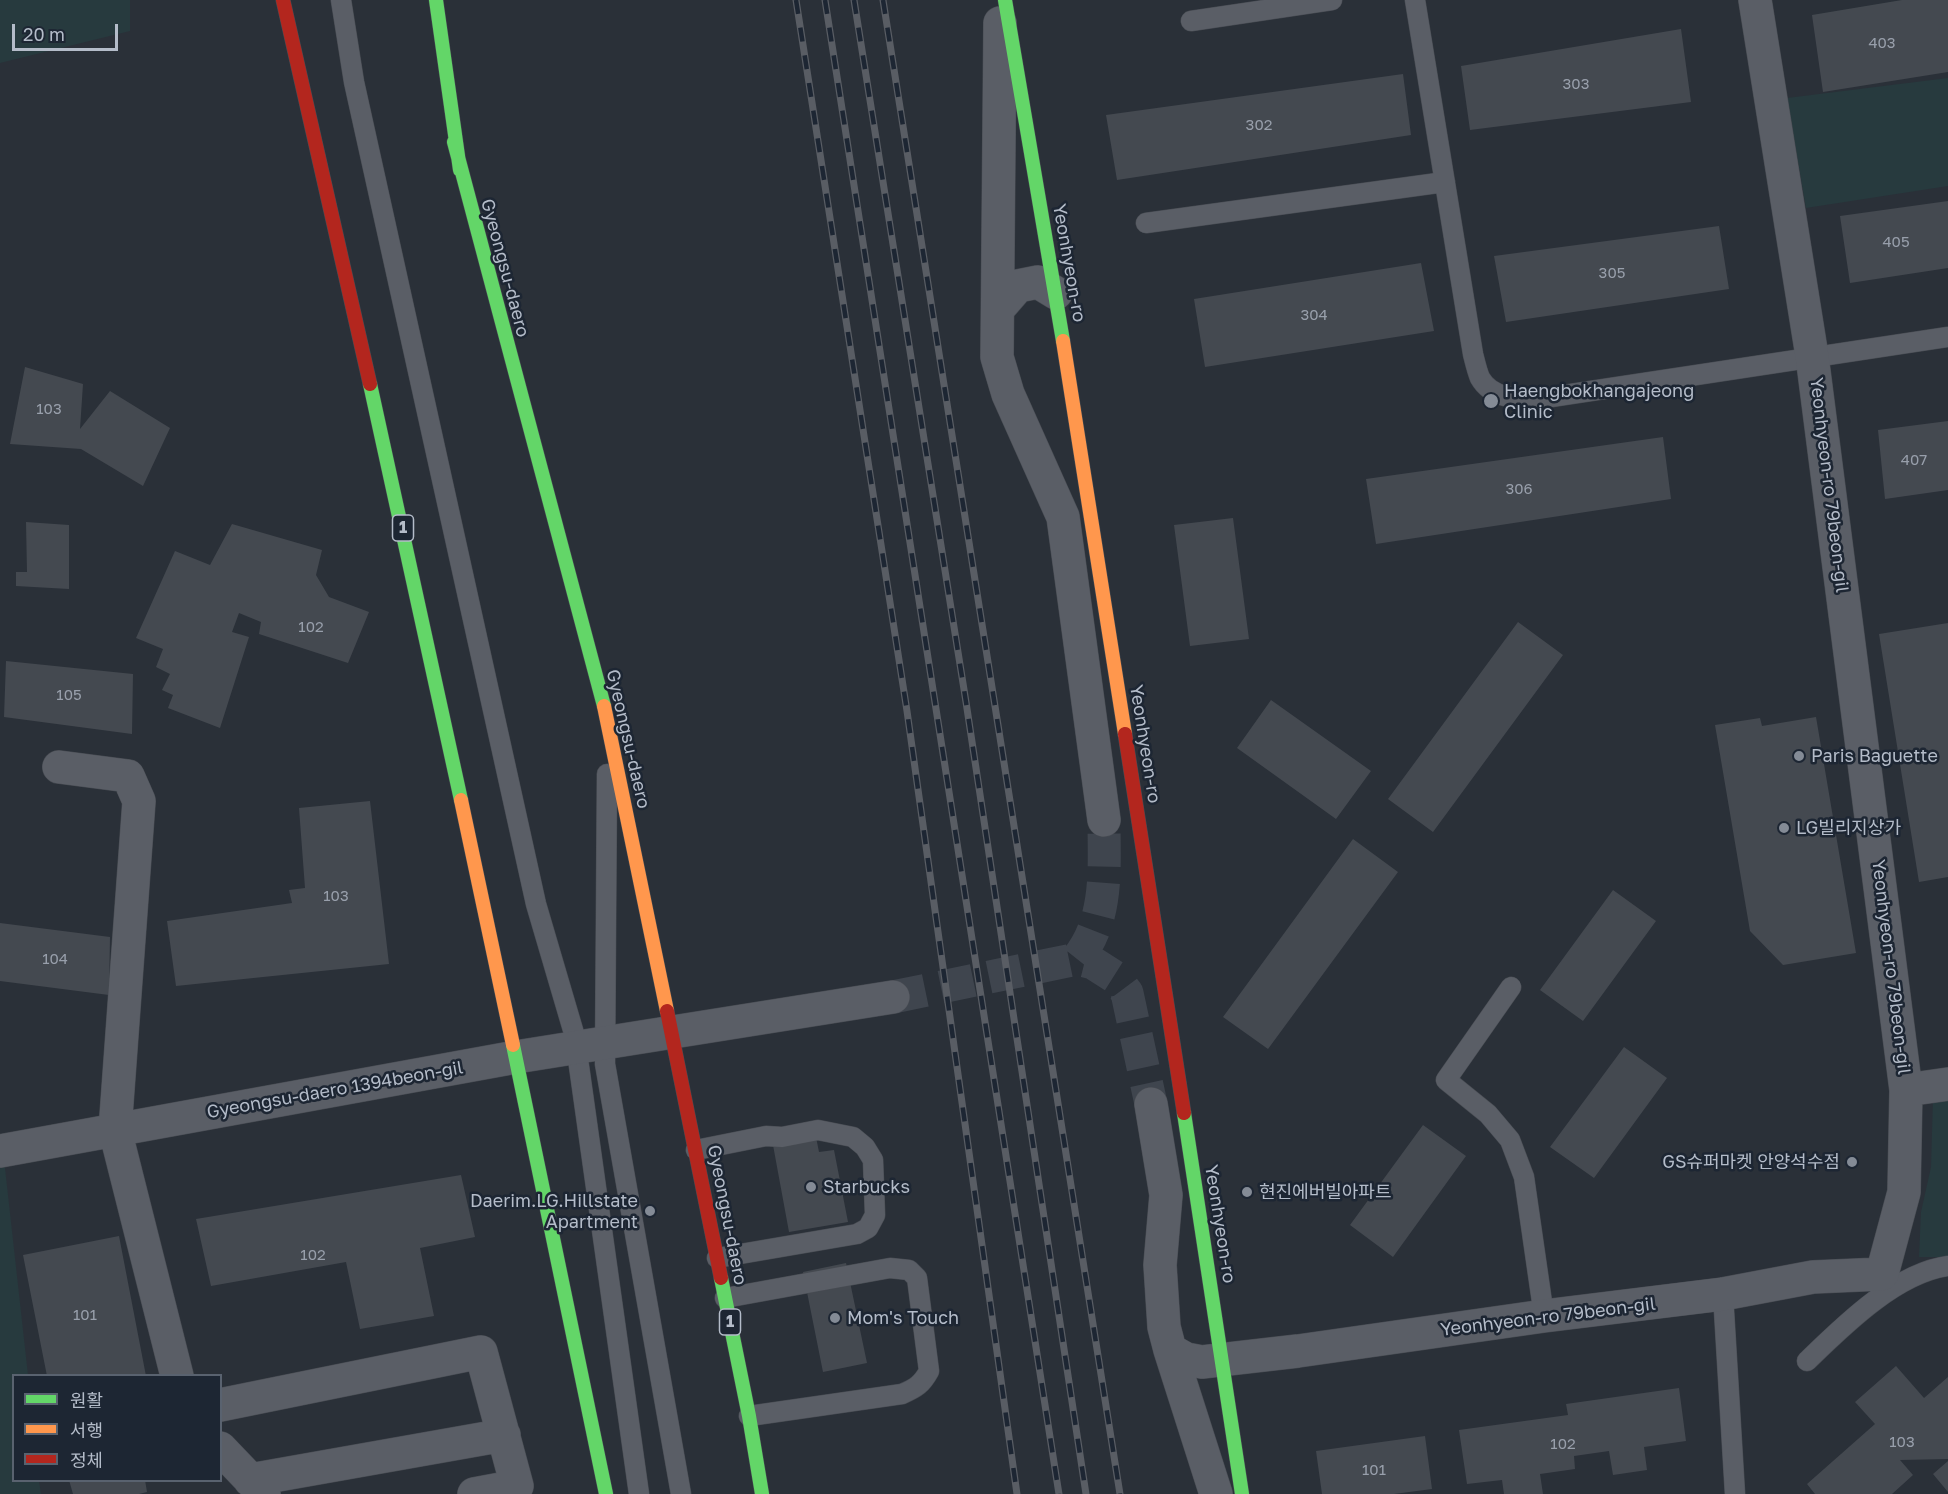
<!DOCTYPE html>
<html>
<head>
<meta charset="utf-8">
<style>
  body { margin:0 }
  #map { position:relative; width:1948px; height:1494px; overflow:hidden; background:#2a3038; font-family:"Golos Text","Noto Sans KR",sans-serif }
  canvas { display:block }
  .legend { position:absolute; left:12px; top:1374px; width:210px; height:108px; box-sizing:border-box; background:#1d2633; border:2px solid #59626f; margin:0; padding:8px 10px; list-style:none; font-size:18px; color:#b4bcc9 }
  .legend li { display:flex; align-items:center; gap:12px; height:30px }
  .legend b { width:30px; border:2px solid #59626f }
  .scale { position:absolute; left:12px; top:24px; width:106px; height:27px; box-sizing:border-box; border:3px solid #b4bcc9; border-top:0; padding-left:8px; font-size:18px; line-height:21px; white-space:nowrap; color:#b4bcc9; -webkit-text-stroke:4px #1d2633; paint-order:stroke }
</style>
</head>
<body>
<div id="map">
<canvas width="1948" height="1494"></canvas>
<ul class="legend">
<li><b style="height:8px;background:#63d668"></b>원활</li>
<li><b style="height:8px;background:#ff974d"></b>서행</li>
<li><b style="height:8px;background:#b3261e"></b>정체</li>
</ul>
<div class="scale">20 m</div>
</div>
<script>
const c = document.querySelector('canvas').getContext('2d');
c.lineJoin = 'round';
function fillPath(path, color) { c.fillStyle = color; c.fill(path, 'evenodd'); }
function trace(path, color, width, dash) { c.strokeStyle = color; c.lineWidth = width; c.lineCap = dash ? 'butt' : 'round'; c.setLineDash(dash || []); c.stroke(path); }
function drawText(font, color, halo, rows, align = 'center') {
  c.font = font + ' "Golos Text","Noto Sans KR",sans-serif'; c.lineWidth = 5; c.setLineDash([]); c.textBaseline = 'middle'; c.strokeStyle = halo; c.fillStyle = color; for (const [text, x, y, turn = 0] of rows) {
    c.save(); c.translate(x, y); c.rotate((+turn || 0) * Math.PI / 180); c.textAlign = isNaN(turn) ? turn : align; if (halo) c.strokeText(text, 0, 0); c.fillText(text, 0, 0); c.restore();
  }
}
fillPath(new Path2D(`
  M 0,0 L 130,0 L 130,31 L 0,63 Z
  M 1948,78 L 1948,186 L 1806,208 L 1787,98 Z
  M 1948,1094 L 1948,1257 L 1919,1257 L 1921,1212 L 1931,1167 L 1933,1097 Z
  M 3,1150 L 28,1375 L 14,1376 L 14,1480 L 39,1481 L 41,1494 L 0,1494 L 0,1151 Z`), '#273a3e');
fillPath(new Path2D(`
  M 1902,0 L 1948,0 L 1948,72 L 1823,92 L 1812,15 Z
  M 1681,29 L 1691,102 L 1470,130 L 1461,66 Z
  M 1403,74 L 1411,135 L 1117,180 L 1106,115 Z
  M 1948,201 L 1948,268 L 1850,283 L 1840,216 Z
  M 1719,226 L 1729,289 L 1506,322 L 1494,256 Z
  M 1421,263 L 1434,331 L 1205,367 L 1194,299 Z
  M 25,367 L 83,384 L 80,429 L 110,391 L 170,428 L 143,486 L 81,449 L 10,444 Z
  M 1948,421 L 1948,490 L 1885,499 L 1878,430 Z
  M 1663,437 L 1671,499 L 1376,544 L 1366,479 Z
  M 1233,518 L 1249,639 L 1190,646 L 1174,525 Z
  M 26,522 L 69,525 L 69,589 L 16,586 L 16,572 L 27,572 Z
  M 232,524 L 322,550 L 316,575 L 329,597 L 369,612 L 348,663 L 259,634 L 261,622 L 239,613 L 232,632 L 249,637 L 220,728 L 168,708 L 173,695 L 162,690 L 170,674 L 156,667 L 163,649 L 136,638 L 175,551 L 210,565 Z
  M 1518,622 L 1563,655 L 1433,832 L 1388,799 Z
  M 1948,623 L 1948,877 L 1919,882 L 1879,634 Z
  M 6,661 L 133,674 L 132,734 L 4,717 Z
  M 1271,700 L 1371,771 L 1336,819 L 1237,748 Z
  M 1816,717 L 1856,953 L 1783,965 L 1750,931 L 1715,725 L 1760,718 L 1762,726 Z
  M 370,801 L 389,964 L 176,986 L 167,921 L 292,903 L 289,890 L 305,888 L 299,808 Z
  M 1353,839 L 1398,872 L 1268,1049 L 1223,1017 Z
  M 1613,890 L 1656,921 L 1583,1021 L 1540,990 Z
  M 0,923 L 110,937 L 109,995 L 0,981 Z
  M 1624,1047 L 1667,1078 L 1594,1178 L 1550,1147 Z
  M 1423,1125 L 1466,1156 L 1393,1257 L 1350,1225 Z
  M 816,1137 L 819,1152 L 834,1150 L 848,1222 L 789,1232 L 773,1145 Z
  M 461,1175 L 475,1237 L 420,1248 L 434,1316 L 360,1329 L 346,1262 L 211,1286 L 196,1219 Z
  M 119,1236 L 146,1376 L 47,1376 L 23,1255 Z
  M 846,1263 L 867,1363 L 823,1372 L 803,1272 Z
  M 1896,1366 L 1924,1398 L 1948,1377 L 1948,1459 L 1900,1460 L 1913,1475 L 1892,1494 L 1815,1494 L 1807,1484 L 1875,1424 L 1855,1402 Z
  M 1679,1388 L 1686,1441 L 1644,1447 L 1647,1470 L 1613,1475 L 1609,1451 L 1574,1456 L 1575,1469 L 1540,1474 L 1543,1494 L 1504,1494 L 1502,1480 L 1467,1484 L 1459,1430 L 1568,1415 L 1566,1404 Z
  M 1425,1436 L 1432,1489 L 1394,1494 L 1322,1494 L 1316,1451 Z
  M 1948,1461 L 1948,1492 L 1933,1474 Z
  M 69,1480 L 145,1480 L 147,1492 L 139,1494 L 73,1494 Z`), '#444950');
trace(new Path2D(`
  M 1077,959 C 1109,919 1104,868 1104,820
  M 893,997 L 1077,959 L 1093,963 L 1115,977 L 1127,993 L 1151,1104`), '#3f454e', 33, [33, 16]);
const lane = new Path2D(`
  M 341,0 L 354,82 L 536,904 L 578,1047 L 578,1059 L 639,1494
  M 1415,0 L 1473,354 C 1475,362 1477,371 1480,378 C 1492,399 1518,399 1538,399 L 1948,337
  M 1191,21 L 1332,0
  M 1146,223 L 1445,182
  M 607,774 L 605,1064 L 681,1494
  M 1511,987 L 1446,1080 L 1488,1114 L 1510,1140 L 1524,1177 L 1544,1316
  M 696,1150 L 766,1136 L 782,1137 L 818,1130 L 853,1137 L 865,1147 L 873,1160 L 875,1215 L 868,1228 L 857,1234 L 717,1258
  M 1723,1294 L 1735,1494
  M 725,1298 L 890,1268 L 909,1270 L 917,1278 L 929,1371 C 922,1384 916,1388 902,1394 L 749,1416
  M 1807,1361 C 1843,1326 1896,1273 1948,1266`);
const street = new Path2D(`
  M 1000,23 L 997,357 L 1008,394 L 1063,517 L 1104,820
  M 998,309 L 1018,286 L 1038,282 L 1056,293
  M 59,767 L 128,776 L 139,801 L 115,1130 L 177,1376
  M 1906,1090 L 1948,1084
  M 1151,1104 L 1166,1195 L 1160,1265 L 1164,1327 L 1170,1350 L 1186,1359 L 1202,1362 L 1298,1351 L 1544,1316 L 1723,1294 L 1813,1277 L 1882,1274 L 1904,1192 L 1906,1090 L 1812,356 L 1755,0
  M 0,1151 L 516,1057 L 893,997
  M 1170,1350 L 1216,1494
  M 220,1405 L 481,1352 L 517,1486 L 474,1494
  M 220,1448 L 264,1494
  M 250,1480 L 504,1435`);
const fast = new Path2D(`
  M 436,0 L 460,170
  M 1005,0 L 1063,341
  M 454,142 L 604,706
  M 370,384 L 461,800
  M 513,1045 L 606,1494
  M 1184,1113 L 1242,1494
  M 721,1278 L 749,1416 L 762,1494`);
const slow = new Path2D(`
  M 1063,341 L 1125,734
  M 604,706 L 667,1011
  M 461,800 L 513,1045`);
const jam = new Path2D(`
  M 283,0 L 370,384
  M 1125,734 L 1184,1113
  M 667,1011 L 721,1278`);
trace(lane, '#484c53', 21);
trace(street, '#484c53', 34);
trace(fast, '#484c53', 15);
trace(slow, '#484c53', 15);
trace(jam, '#484c53', 15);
trace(lane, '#5a5e66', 20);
trace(street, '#5a5e66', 33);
trace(fast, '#63d668', 14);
trace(slow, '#ff974d', 14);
trace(jam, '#b3261e', 14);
const rail = new Path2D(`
  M 796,0 L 907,711 L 1017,1494
  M 825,0 L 1059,1494
  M 854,0 L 966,702 L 1086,1494
  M 883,0 L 1120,1494`);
trace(rail, '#595d64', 7);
trace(rail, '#1d2633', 4.5, [14]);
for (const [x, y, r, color] of [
  [1491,401,8,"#848b96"],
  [1799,756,6,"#848b96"],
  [1784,828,6,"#848b96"],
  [1852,1162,6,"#848b96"],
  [811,1187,6,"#848b96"],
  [1247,1192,6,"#848b96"],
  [650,1211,6,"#848b96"],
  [835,1318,6,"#848b96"]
]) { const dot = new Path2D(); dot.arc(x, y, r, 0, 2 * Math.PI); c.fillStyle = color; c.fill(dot); trace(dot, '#1d2633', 2); }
drawText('15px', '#989fab', null, [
  ["403",1882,43],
  ["303",1576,84],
  ["302",1259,125],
  ["405",1896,242],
  ["305",1612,273],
  ["304",1314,315],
  ["103",49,409],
  ["407",1914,460],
  ["306",1519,489],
  ["102",311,627],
  ["105",69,695],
  ["103",336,896],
  ["104",55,959],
  ["102",313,1255],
  ["101",85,1315],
  ["103",1902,1442],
  ["102",1563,1444],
  ["101",1374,1470]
]);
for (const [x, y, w] of [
  [403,528,21],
  [730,1322,21]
]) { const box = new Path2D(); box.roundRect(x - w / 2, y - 13, w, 26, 4.5); c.fillStyle = '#1d2633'; c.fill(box); trace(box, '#b4bcc9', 1.5); }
drawText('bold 16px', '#b4bcc9', null, [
  ["1",403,528],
  ["1",730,1322]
]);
drawText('18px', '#b4bcc9', '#1d2633', [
  ["Yeonhyeon-ro",1069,263,80],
  ["Gyeongsu-daero",505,268,75],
  ["Yeonhyeon-ro 79beon-gil",1829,485,83],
  ["Gyeongsu-daero",628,739,77],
  ["Yeonhyeon-ro",1145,744,81],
  ["Yeonhyeon-ro 79beon-gil",1891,967,83],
  ["Gyeongsu-daero 1394beon-gil",335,1090,-10],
  ["Gyeongsu-daero",727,1215,79],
  ["Yeonhyeon-ro",1220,1224,81],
  ["Yeonhyeon-ro 79beon-gil",1548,1317,-7]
]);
drawText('18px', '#b4bcc9', '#1d2633', [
  ["Haengbokhangajeong",1504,391],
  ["Clinic",1504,412],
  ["Paris Baguette",1811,756],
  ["LG빌리지상가",1796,828],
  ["GS슈퍼마켓 안양석수점",1840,1162,"right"],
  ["Starbucks",823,1187],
  ["현진에버빌아파트",1259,1192],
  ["Daerim.LG.Hillstate",638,1201,"right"],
  ["Apartment",638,1222,"right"],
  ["Mom's Touch",847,1318]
], 'left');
</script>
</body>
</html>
